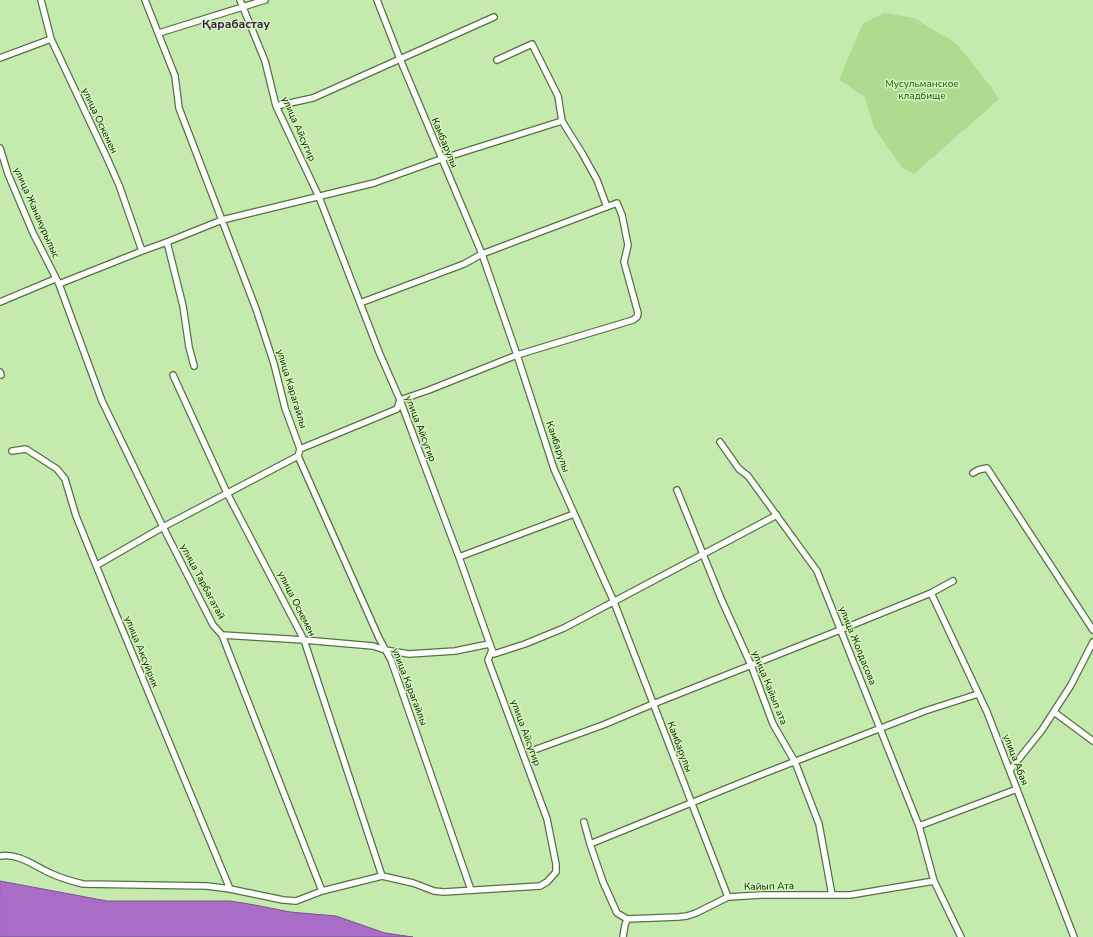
<!DOCTYPE html>
<html>
<head>
<meta charset="utf-8">
<style>
  body { margin:0 }
  canvas { display:block; background:#c4eaae }
</style>
</head>
<body>
<canvas width="1093" height="937"></canvas>
<script>
const c = document.querySelector('canvas').getContext('2d');
c.lineJoin = 'round';
function fillPath(path, color) { c.fillStyle = color; c.fill(path, 'evenodd'); }
function trace(path, color, width, dash) { c.strokeStyle = color; c.lineWidth = width; c.lineCap = dash ? 'butt' : 'round'; c.setLineDash(dash || []); c.stroke(path); }
function drawText(font, color, halo, rows, align = 'center') {
  c.font = font + ' "Nunito Sans",sans-serif'; c.lineWidth = 3; c.setLineDash([]); c.textBaseline = 'middle'; c.strokeStyle = halo; c.fillStyle = color; for (const [text, x, y, turn = 0] of rows) {
    c.save(); c.translate(x, y); c.rotate((+turn || 0) * Math.PI / 180); c.textAlign = isNaN(turn) ? turn : align; if (halo) c.strokeText(text, 0, 0); c.fillText(text, 0, 0); c.restore();
  }
}
fillPath(new Path2D(`
  M 884,13 L 914,18 L 957,44 L 991,87 L 999,99 L 914,174 L 903,169 L 874,128 L 865,97 L 839,80 L 863,23 Z`), '#addc91');
const water = new Path2D(`
  M 0,881 L 107,901 L 230,901 L 255,905 L 290,912 L 336,916 L 385,933 L 413,937 L 0,937 Z`);
fillPath(water, '#aa6dc7');
trace(water, '#7a538c', 1);
const minor = new Path2D(`
  M 41,0 L 51,39 L 107,158 L 119,185 L 142,251
  M 145,0 L 175,76 L 179,108 L 256,309 L 274,364 L 285,408 L 300,449 L 298,456 L 379,638 L 391,660 L 471,890
  M 377,0 L 400,59 L 482,254 L 517,355 L 554,469 L 614,602 L 728,897
  M 159,33 L 265,0
  M 0,58 L 51,39
  M 497,60 L 532,44 L 558,96 L 562,121 L 582,153 L 597,180 L 607,207
  M 276,106 L 313,98 L 494,17
  M 0,148 L 8,174 L 33,233 L 59,284 L 102,401 L 163,527 L 213,625 L 222,635 L 322,891
  M 167,242 L 183,306 L 189,347 L 194,366
  M 59,284 L 142,251 L 167,242 L 222,220 L 374,183 L 441,159 L 562,121
  M 0,302 L 55,279
  M 0,372 L 1,375
  M 173,375 L 227,493 L 304,640 L 382,876
  M 720,442 L 739,469 L 748,476 L 817,571 L 919,826 L 934,881 L 961,937
  M 300,449 L 397,409 L 400,400 L 429,390 L 517,355 L 633,320 L 637,317 L 638,313 L 624,262 L 628,245 L 622,215 L 617,203 L 482,254 L 464,264 L 360,303
  M 12,451 L 26,449 L 57,469 L 65,479 L 76,516 L 113,607 L 230,889
  M 973,473 L 978,470 L 987,468 L 1093,630
  M 677,490 L 722,601 L 751,665 L 773,724 L 795,762 L 819,824 L 832,895
  M 459,557 L 574,514
  M 97,565 L 163,527 L 298,456
  M 931,593 L 987,712 L 1074,937
  M 222,635 L 304,640 L 373,646 L 385,650 L 409,654 L 455,651 L 489,644
  M 492,650 L 494,654 L 525,644 L 564,628 L 777,515
  M 1054,712 L 1093,741
  M 534,750 L 603,725 L 653,704 L 840,630 L 931,593 L 953,581
  M 1010,770 L 1042,730 L 1071,685 L 1093,642
  M 584,822 L 590,844 L 603,882 L 617,913 L 627,919
  M 919,826 L 1017,789
  M 590,844 L 760,775 L 925,711 L 978,694
  M 0,856 C 19,853 34,866 50,873 C 60,878 71,881 83,884 L 207,886 L 230,889 L 283,900 L 296,901 L 322,891 L 382,876 L 413,883 L 434,891 L 444,892 L 540,886 L 547,882 L 556,872 L 556,864 L 547,819 L 488,660 L 492,650 L 459,557 L 400,400 L 379,352 L 319,197 L 276,106 L 265,61 L 240,0
  M 623,937 L 625,925 L 627,919 L 678,917 L 687,916 L 696,913 L 728,897 L 761,895 L 850,895 L 934,881`);
trace(minor, '#53743e', 8);
trace(minor, '#fff', 5.5);
drawText('10px', '#2b5109', '#d1f7bb', [
  ["Мусульманское",922,85],
  ["кладбище",922,97]
]);
drawText('10px', '#091602', '#d1f7bb', [
  ["улица Оскемен",99,121,65],
  ["улица Айсугир",298,129,66],
  ["Камбарулы",444,143,67],
  ["улица Жанакурылыс",36,213,66],
  ["улица Карагайлы",291,389,73],
  ["улица Айсугир",420,429,69],
  ["Камбарулы",557,447,71],
  ["улица Тарбагатай",202,582,62],
  ["улица Оскемен",296,604,63],
  ["улица Жолдасова",857,646,68],
  ["улица Аксуйрик",141,652,68],
  ["улица Карагайлы",409,687,69],
  ["улица Кайып ата",769,688,68],
  ["улица Айсугир",525,733,70],
  ["Камбарулы",679,747,69],
  ["улица Абая",1015,760,69],
  ["Кайып Ата",769,887,-1]
]);
drawText('bold 12px', '#3d184d', '#d1f7bb', [
  ["Қарабастау",236,25]
]);
</script>
</body>
</html>
